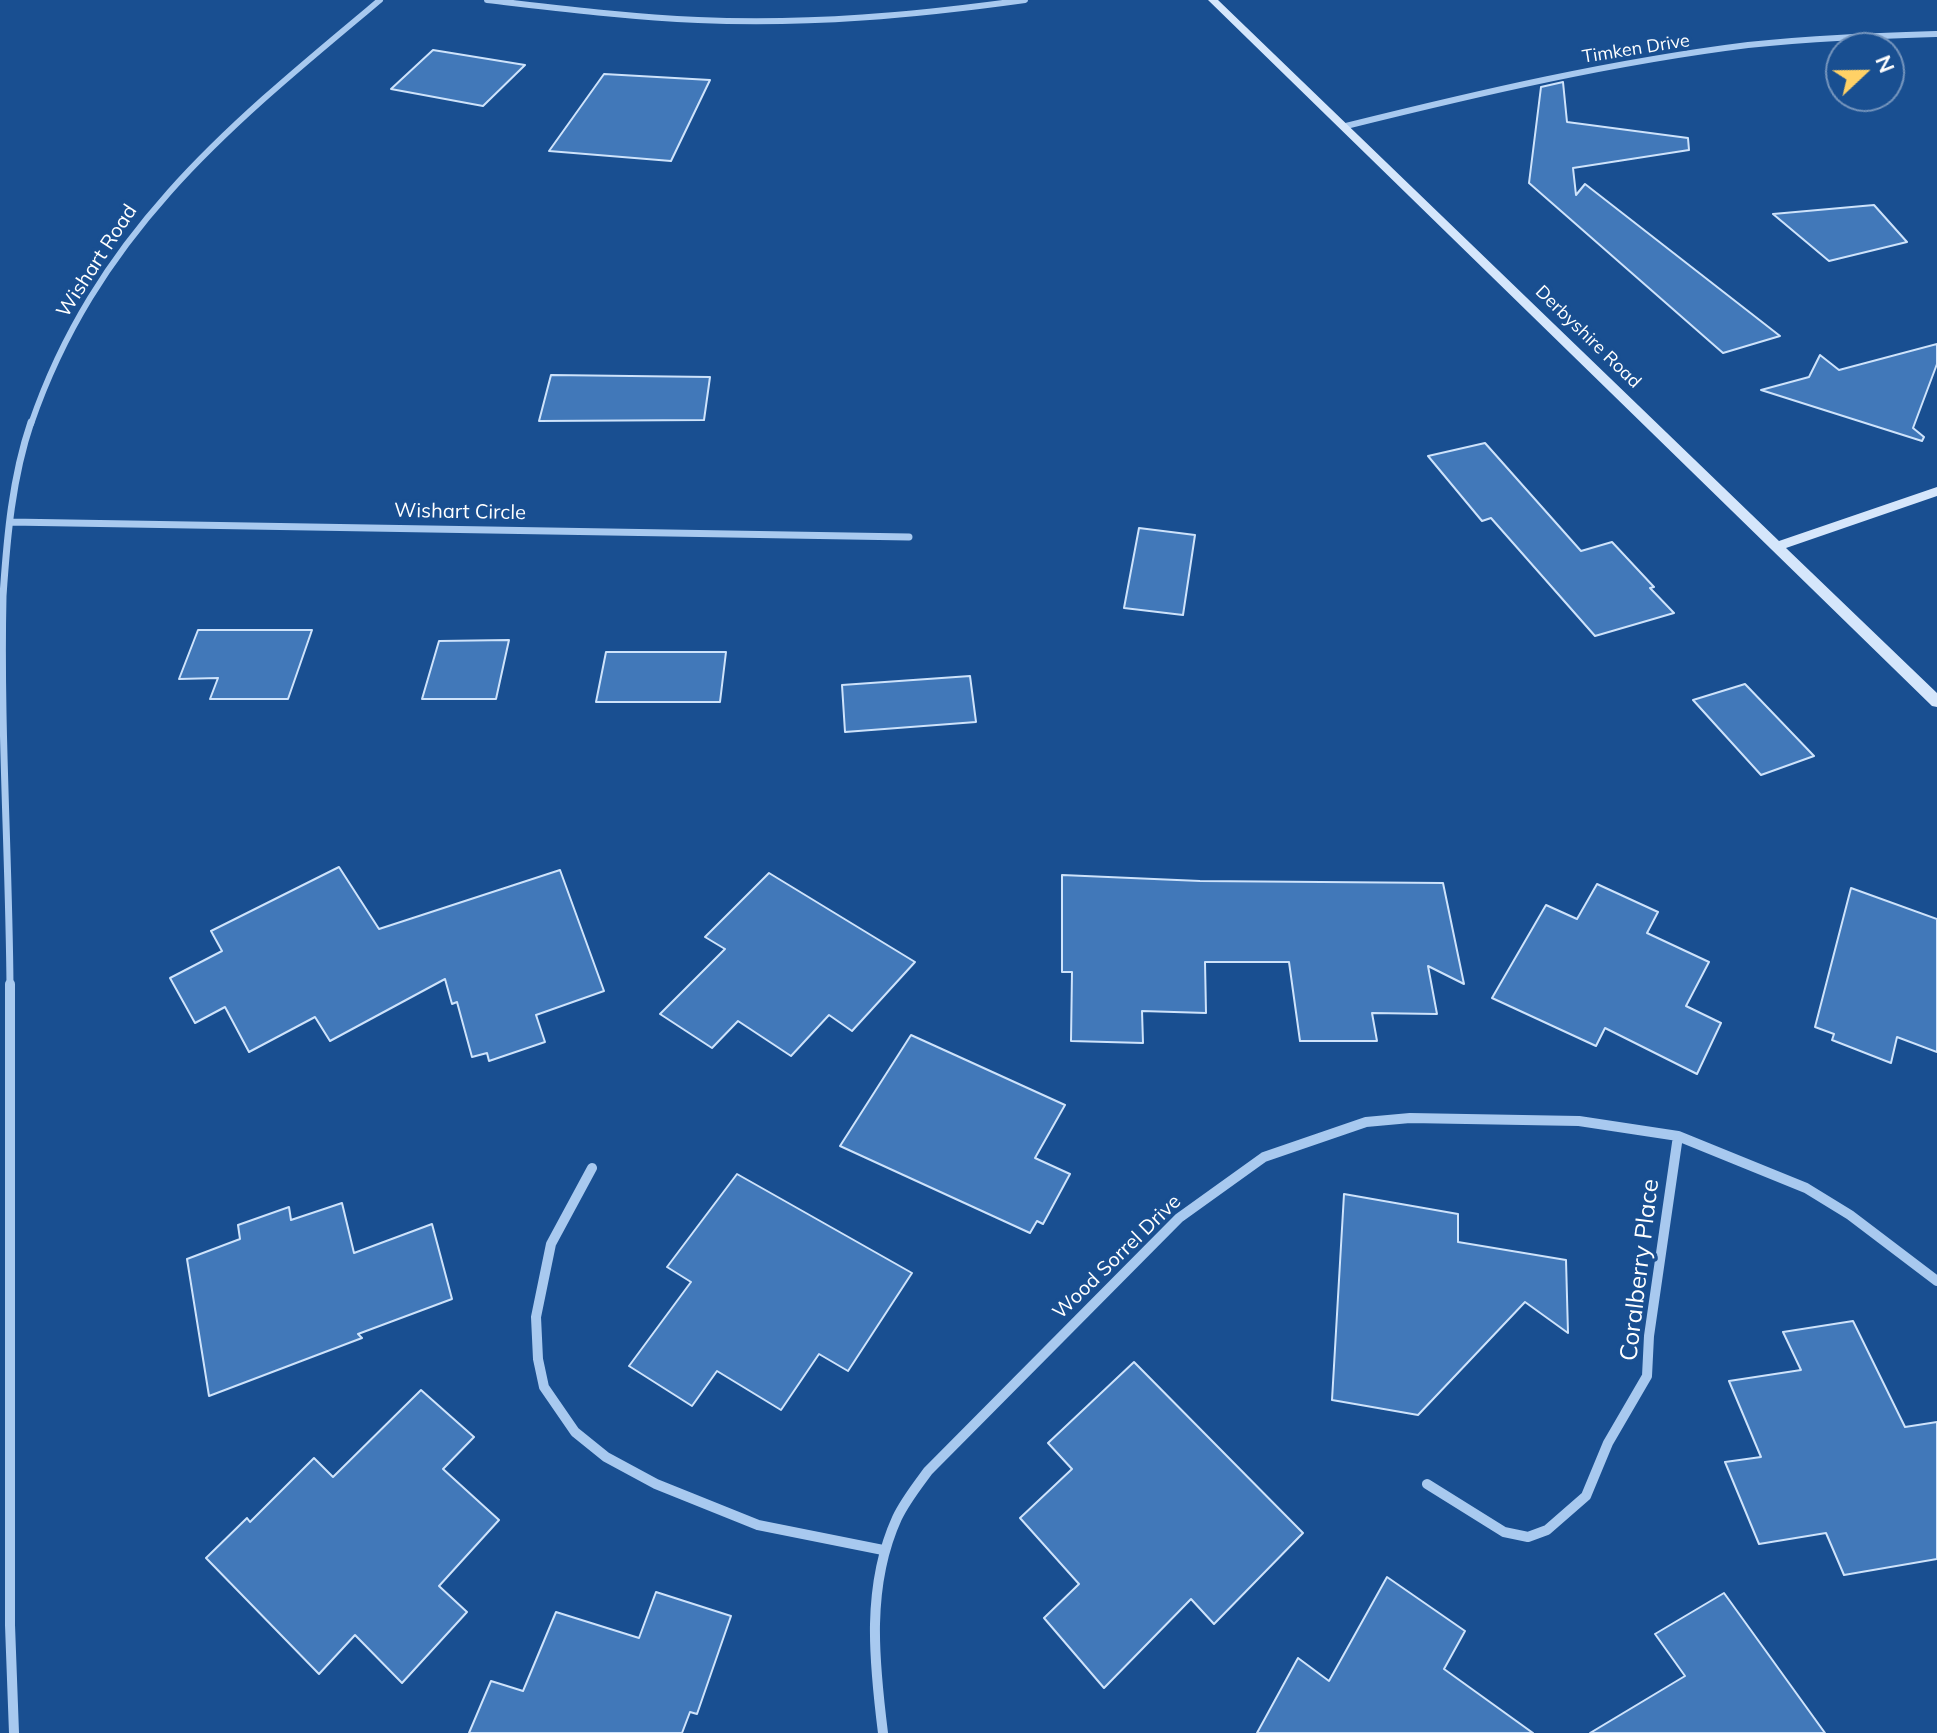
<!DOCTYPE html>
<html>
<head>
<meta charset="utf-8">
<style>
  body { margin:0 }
  #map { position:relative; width:1937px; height:1733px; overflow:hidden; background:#194f91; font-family:Mulish,sans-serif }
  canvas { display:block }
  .north { position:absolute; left:1825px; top:32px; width:80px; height:80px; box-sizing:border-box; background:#194f91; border:2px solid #7595bd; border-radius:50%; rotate:68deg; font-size:22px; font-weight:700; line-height:32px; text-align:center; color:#fff }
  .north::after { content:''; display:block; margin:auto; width:28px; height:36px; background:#ffd166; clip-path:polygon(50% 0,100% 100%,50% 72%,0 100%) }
</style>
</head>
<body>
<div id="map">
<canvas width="1937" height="1733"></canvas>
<div class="north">N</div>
</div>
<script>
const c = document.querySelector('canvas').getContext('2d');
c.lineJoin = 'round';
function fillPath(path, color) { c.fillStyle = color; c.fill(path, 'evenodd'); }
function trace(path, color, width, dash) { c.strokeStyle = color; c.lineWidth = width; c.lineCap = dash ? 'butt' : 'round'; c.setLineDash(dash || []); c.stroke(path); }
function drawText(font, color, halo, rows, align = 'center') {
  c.font = font + ' Mulish,sans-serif'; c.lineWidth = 7; c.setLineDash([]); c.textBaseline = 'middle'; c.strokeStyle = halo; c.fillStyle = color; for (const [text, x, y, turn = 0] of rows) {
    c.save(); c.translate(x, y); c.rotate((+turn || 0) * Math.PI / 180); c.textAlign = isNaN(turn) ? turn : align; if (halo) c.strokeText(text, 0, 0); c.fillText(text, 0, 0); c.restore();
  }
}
const building = new Path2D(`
  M 433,50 L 525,65 L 483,106 L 391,89 Z
  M 604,74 L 710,80 L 671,161 L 549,151 Z
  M 1563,82 L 1567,122 L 1688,138 L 1689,150 L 1573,168 L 1576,195 L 1585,184 L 1780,336 L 1723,353 L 1529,183 L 1541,87 Z
  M 1874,205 L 1907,242 L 1829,261 L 1773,214 Z
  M 1937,344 L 1937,364 L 1913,428 L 1924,437 L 1922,441 L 1761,390 L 1809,377 L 1820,355 L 1839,370 Z
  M 551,375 L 710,377 L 704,420 L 539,421 Z
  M 1485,443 L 1581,551 L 1612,542 L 1654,587 L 1650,588 L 1674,613 L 1595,636 L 1491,518 L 1482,521 L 1428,456 Z
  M 1139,528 L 1195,535 L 1183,615 L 1124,608 Z
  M 198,630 L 312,630 L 288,699 L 210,699 L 218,678 L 179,679 Z
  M 509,640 L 496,699 L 422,699 L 439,641 Z
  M 606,652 L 726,652 L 720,702 L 596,702 Z
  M 970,676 L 976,722 L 845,732 L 842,685 Z
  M 1745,684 L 1814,756 L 1761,775 L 1693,700 Z
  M 339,867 L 379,929 L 560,870 L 604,991 L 536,1015 L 545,1042 L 489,1061 L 487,1053 L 472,1057 L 457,1002 L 452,1004 L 445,979 L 330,1041 L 315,1017 L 249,1052 L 225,1007 L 195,1023 L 170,978 L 222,951 L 211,931 Z
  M 769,873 L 915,962 L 852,1031 L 829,1015 L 791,1056 L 738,1021 L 712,1048 L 660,1014 L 725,949 L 705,937 Z
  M 1062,875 L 1200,881 L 1443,883 L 1464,984 L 1428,966 L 1437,1014 L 1372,1013 L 1377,1041 L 1300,1041 L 1289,962 L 1205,962 L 1206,1013 L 1142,1011 L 1143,1043 L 1071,1041 L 1072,972 L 1062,972 Z
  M 1597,884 L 1658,912 L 1647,933 L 1709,962 L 1686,1006 L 1721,1023 L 1697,1074 L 1605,1028 L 1596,1046 L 1492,998 L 1546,905 L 1577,919 Z
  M 1851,888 L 1937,919 L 1937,1052 L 1897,1037 L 1891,1063 L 1832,1040 L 1834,1034 L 1815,1027 Z
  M 911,1035 L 1065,1105 L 1035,1158 L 1070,1174 L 1043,1224 L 1037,1221 L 1030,1233 L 840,1146 Z
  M 737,1174 L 912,1273 L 848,1371 L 819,1354 L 781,1410 L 717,1371 L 692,1406 L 629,1366 L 691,1282 L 667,1267 Z
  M 1344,1194 L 1458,1214 L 1458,1242 L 1566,1260 L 1568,1333 L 1525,1302 L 1418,1415 L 1332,1400 Z
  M 342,1203 L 354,1253 L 432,1224 L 452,1299 L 358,1334 L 362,1338 L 209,1396 L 187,1259 L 240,1239 L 238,1225 L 289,1207 L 291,1220 Z
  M 1853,1321 L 1905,1427 L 1937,1422 L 1937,1559 L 1844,1575 L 1826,1533 L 1759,1544 L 1725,1462 L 1761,1457 L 1729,1381 L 1801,1370 L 1783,1332 Z
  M 1134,1362 L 1303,1533 L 1214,1624 L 1191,1599 L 1104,1688 L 1044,1618 L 1079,1584 L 1020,1518 L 1072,1469 L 1048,1443 Z
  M 421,1390 L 474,1437 L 443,1469 L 499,1520 L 439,1586 L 467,1612 L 402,1683 L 355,1635 L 319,1674 L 206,1558 L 247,1518 L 250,1522 L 314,1458 L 333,1477 Z
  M 1387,1577 L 1465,1631 L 1444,1669 L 1533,1733 L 1257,1733 L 1298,1658 L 1329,1681 Z
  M 656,1592 L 731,1616 L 697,1714 L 690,1712 L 682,1733 L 469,1733 L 491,1681 L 523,1691 L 556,1612 L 639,1638 Z
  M 1724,1593 L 1825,1733 L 1590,1733 L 1685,1676 L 1655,1634 Z`);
fillPath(building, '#4178b9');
trace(building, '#cee3fb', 2);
trace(new Path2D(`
  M 487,0 C 557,8 628,17 698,20 C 808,25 917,15 1025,0
  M 1346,126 C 1479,93 1612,62 1748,45 C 1810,38 1874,36 1937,34
  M 31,424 C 97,232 230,125 380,0`), '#a8c9ef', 6);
trace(new Path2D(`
  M 10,522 L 909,537
  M 10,986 C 9,856 0,726 3,596 C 7,537 12,478 31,422`), '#a8c9ef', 7);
trace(new Path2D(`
  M 10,984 L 10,1625 L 14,1733
  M 592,1168 L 551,1244 L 536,1317 L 538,1359 L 544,1387 L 575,1432 L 606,1457 L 656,1484 L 758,1525 L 883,1550
  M 1427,1484 L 1504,1532 L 1528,1537 L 1547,1530 L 1586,1496 L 1608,1443 L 1647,1376 L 1649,1336 L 1678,1136
  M 883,1733 C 874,1661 866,1586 897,1518 C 905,1501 917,1486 928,1471 L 1179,1218 L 1264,1157 L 1366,1122 L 1410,1118 L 1579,1121 L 1678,1136 L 1806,1188 L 1850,1215 L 1937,1281`), '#a8c9ef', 10);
fillPath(new Path2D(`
  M 1208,0 L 1218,0 L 1779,541 L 1937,487 L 1937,496 L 1786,548 L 1937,693 L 1937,707 L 1932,706 Z`), '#d5e6fb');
drawText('18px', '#fff', '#194f91', [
  ["Timken Drive",1636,49,-9],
  ["Derbyshire Road",1588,337,44]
]);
drawText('20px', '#fff', '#194f91', [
  ["Wishart Road",97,261,-57],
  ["Wishart Circle",460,512,1],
  ["Wood Sorrel Drive",1117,1257,-44]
]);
drawText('24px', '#fff', '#194f91', [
  ["Coralberry Place",1640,1270,-83]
]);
</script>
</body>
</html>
